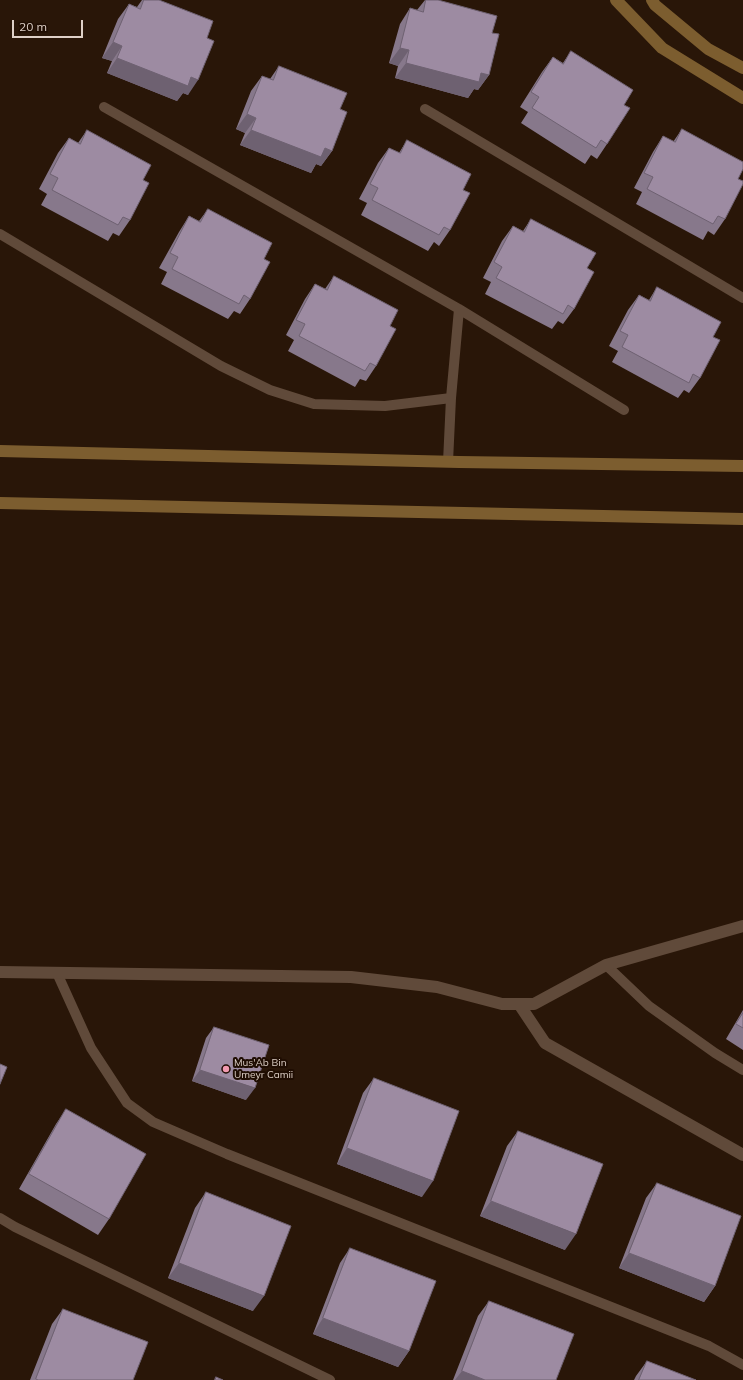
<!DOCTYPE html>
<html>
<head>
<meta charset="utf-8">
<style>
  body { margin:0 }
  #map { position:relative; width:743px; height:1380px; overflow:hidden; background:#291608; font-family:Mulish,sans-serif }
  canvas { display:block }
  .scale { position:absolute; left:12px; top:20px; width:71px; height:18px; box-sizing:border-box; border:2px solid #ded0c7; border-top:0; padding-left:5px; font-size:12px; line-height:14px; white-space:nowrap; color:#ded0c7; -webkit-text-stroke:3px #1f0d02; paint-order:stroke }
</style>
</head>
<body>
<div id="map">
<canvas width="743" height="1380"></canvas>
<div class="scale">20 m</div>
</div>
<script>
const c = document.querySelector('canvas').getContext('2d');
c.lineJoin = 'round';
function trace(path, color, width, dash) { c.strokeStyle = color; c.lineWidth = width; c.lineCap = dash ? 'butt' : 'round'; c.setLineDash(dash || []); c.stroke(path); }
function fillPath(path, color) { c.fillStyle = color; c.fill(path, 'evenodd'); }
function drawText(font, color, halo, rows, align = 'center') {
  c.font = font + ' Mulish,sans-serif'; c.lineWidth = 4; c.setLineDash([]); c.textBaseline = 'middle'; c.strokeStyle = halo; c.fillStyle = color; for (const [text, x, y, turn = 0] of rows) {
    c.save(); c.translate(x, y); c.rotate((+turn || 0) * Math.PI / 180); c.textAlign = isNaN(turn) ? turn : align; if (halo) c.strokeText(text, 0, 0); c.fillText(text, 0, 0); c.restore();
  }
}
trace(new Path2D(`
  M 104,107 L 459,309 L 624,410
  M 425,109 L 743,298
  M 0,234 L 221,366 L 270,390 L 314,404 L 385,406 L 451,398
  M 448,462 L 451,398 L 459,309
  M 606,965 L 649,1006 L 715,1053 L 743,1070
  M 57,973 L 91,1048 L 127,1103 L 153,1122 L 227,1154 L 709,1346 L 743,1365
  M 0,1218 L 15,1227 L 330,1380`), '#604a3a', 10);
trace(new Path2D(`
  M 0,972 L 351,977 L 437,987 L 502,1004 L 534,1004 L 606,965 L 743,926
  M 519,1004 L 545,1043 L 743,1155`), '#604a3a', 12);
trace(new Path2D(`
  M 616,0 L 662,48 L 743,98
  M 652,0 L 655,5 L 708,49 L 743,68
  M 0,451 L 459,462 L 743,466
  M 0,503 L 743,519`), '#7c5d2f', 12);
fillPath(new Path2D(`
  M 142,0 L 159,0 L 207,38 L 188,95 L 183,93 L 177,101 L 107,73 L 112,61 L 102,58 L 118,19 L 129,4 L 137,7 Z
  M 425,0 L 438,0 L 492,33 L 489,75 L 478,90 L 474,89 L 468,98 L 395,78 L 398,66 L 389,63 L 400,24 L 410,8 L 417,10 Z
  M 571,51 L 624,105 L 607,144 L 597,159 L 591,155 L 585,164 L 521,123 L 528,112 L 520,107 L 542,72 L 553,57 L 563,63 Z
  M 279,66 L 340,109 L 332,151 L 321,166 L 316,164 L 311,173 L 240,145 L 245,133 L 236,129 L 251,91 L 262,76 L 270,79 Z
  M 682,129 L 738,179 L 725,219 L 714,235 L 708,231 L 703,240 L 636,204 L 642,192 L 634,188 L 653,152 L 663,136 L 673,142 Z
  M 87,130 L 143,180 L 130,220 L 119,236 L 113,233 L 108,241 L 41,205 L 47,194 L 39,189 L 58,153 L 69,138 L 78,143 Z
  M 407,140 L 463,190 L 450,230 L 439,246 L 434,242 L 428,251 L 361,215 L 367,203 L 359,199 L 378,163 L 389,148 L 399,153 Z
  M 208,209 L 264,259 L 250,299 L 240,314 L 234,311 L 228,319 L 161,284 L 167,272 L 159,268 L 179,232 L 189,216 L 199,221 Z
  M 531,219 L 587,268 L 574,309 L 563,324 L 558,321 L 552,329 L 485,294 L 491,282 L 483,278 L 502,241 L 513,226 L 523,231 Z
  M 334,276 L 390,326 L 376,366 L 366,381 L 360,379 L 355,387 L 288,351 L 294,340 L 286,335 L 305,299 L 315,284 L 325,289 Z
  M 657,287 L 713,337 L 700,378 L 689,393 L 684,390 L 678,398 L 612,362 L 618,351 L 609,346 L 628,310 L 639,295 L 649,300 Z
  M 743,1010 L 743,1050 L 726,1039 Z
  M 214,1027 L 246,1100 L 192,1081 L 206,1038 Z
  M 374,1078 L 422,1197 L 337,1164 L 363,1093 Z
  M 66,1109 L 109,1219 L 98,1235 L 19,1189 L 56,1124 Z
  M 518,1131 L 565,1250 L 480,1216 L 507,1146 Z
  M 657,1183 L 715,1286 L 704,1302 L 619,1268 L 646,1198 Z
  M 206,1192 L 253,1311 L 168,1278 L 195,1208 Z
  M 350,1248 L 409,1351 L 398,1367 L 313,1334 L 340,1263 Z
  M 489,1301 L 556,1380 L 453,1380 L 478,1316 Z
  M 63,1309 L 133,1380 L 30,1380 L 52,1324 Z
  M 647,1361 L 696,1380 L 634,1380 L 636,1376 Z`), '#87788b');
fillPath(new Path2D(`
  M 113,42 L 122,46 L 112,61 L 102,58 Z
  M 400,48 L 409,50 L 398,66 L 389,63 Z
  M 117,58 L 191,77 L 198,80 L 188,95 L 183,93 L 177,101 L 107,73 Z
  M 406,63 L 481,73 L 489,75 L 478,90 L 474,89 L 468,98 L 395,78 Z
  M 247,114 L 256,118 L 245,133 L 236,129 Z
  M 251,130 L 325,148 L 332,151 L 321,166 L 316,164 L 311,173 L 240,145 Z
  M 200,1070 L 255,1088 L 246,1100 L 192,1081 Z
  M 347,1148 L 433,1181 L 422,1197 L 337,1164 Z
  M 491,1201 L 576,1234 L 565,1250 L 480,1216 Z
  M 629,1253 L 715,1286 L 704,1302 L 619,1268 Z
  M 179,1263 L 264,1296 L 253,1311 L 168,1278 Z
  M 323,1318 L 409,1351 L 398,1367 L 313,1334 Z
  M 462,1371 L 485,1380 L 455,1380 Z`), '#6e6171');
const building = new Path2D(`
  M 144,0 L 159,0 L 213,21 L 207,38 L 214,41 L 198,80 L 191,77 L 188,86 L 117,58 L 122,46 L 113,42 L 129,4 L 140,9 Z
  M 426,0 L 438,0 L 497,16 L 492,33 L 499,34 L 489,75 L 481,73 L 479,82 L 406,63 L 409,50 L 400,48 L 410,8 L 423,12 Z
  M 571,51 L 633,90 L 624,105 L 630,108 L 607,144 L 601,140 L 596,148 L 532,108 L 539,97 L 531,92 L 553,57 L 563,64 Z
  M 279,66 L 347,93 L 340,109 L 347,112 L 332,151 L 325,148 L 321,157 L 251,130 L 256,118 L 247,114 L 262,76 L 273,80 Z
  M 682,129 L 743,162 L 743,169 L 738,179 L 743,181 L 743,184 L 725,219 L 718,216 L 713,224 L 647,189 L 653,177 L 644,173 L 663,136 L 675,142 Z
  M 87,130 L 151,165 L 143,180 L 149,183 L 130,220 L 123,217 L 118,225 L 52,190 L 58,178 L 50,174 L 69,138 L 80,144 Z
  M 407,140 L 471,174 L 463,190 L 470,193 L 450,230 L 444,227 L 439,235 L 372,200 L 378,188 L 370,184 L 389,148 L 400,153 Z
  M 208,209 L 272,243 L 264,259 L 270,262 L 250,299 L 244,295 L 239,304 L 172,269 L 178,257 L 170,253 L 189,216 L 200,222 Z
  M 531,219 L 596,253 L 587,268 L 594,272 L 574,309 L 568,305 L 563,314 L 496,278 L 502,267 L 494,262 L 513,226 L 524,232 Z
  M 334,276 L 398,310 L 390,326 L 396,329 L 376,366 L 370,363 L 365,371 L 299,336 L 305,324 L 296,320 L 315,284 L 327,290 Z
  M 657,287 L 721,322 L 713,337 L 720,340 L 700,378 L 693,374 L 689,383 L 622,347 L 628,335 L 620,331 L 639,295 L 650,301 Z
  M 743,1013 L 743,1028 L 736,1024 Z
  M 214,1027 L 269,1045 L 255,1088 L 200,1070 Z
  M 0,1064 L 7,1067 L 0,1084 Z
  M 374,1078 L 459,1111 L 433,1181 L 347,1148 Z
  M 66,1109 L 146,1154 L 109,1219 L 29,1174 Z
  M 518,1131 L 603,1164 L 576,1234 L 491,1201 Z
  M 657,1183 L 741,1216 L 715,1286 L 629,1253 Z
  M 206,1192 L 291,1226 L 264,1296 L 179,1263 Z
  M 350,1248 L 436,1281 L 409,1351 L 323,1318 Z
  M 489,1301 L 574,1334 L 556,1380 L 485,1380 L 462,1371 Z
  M 63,1309 L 148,1342 L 133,1380 L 38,1380 L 36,1379 Z
  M 647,1361 L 696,1380 L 639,1380 Z
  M 216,1377 L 223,1380 L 215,1380 Z`);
fillPath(building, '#9d8ba2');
trace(building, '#6e6171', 1);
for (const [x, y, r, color] of [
  [226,1069,4,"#f29ab0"]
]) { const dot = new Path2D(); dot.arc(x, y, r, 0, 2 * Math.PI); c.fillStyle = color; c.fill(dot); trace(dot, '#1f0d02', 1.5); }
drawText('10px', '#ded0c7', '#1f0d02', [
  ["Mus'Ab Bin",234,1063],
  ["Umeyr Camii",234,1075]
], 'left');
</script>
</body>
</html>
